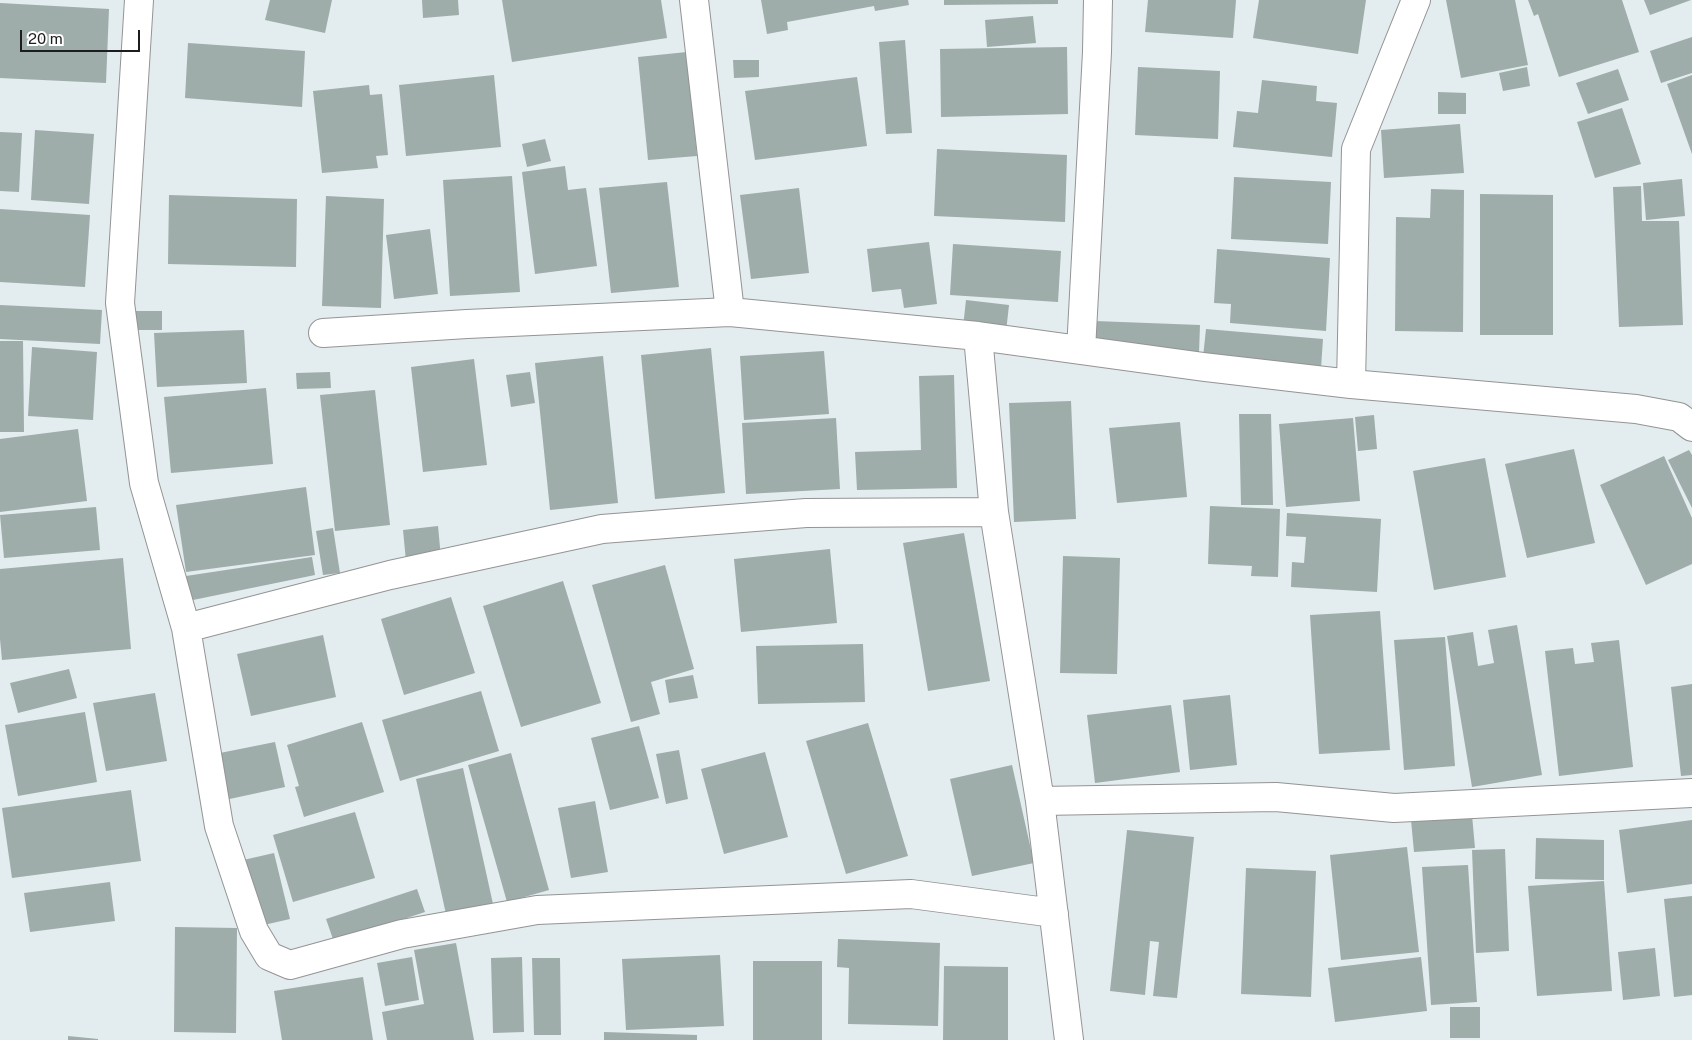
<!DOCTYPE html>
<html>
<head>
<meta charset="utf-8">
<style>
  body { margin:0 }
  #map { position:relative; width:1692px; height:1040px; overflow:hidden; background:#e3ecee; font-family:"Public Sans",sans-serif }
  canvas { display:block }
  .scale { position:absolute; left:20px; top:30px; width:120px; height:22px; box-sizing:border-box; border:2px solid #1d1d1d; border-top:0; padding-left:6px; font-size:15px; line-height:18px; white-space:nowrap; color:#1d1d1d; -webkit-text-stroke:4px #fff; paint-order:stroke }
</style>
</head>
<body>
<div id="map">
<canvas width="1692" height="1040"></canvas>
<div class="scale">20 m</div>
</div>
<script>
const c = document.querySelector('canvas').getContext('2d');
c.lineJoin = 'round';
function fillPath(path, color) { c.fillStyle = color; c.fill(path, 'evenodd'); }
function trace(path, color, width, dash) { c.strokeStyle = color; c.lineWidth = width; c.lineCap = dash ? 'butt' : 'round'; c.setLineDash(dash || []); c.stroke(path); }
fillPath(new Path2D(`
  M 270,0 L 332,0 L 325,33 L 265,20 Z
  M 422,0 L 458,0 L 459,15 L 423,18 Z
  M 502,0 L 661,0 L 667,38 L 512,62 Z
  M 761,0 L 908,0 L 909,5 L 875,11 L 874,6 L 787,22 L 788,30 L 767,34 Z
  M 944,0 L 1058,0 L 1058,4 L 944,5 Z
  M 1148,0 L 1236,0 L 1233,38 L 1145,32 Z
  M 1259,0 L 1366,0 L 1358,54 L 1253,38 Z
  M 1446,0 L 1515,0 L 1528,65 L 1461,78 Z
  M 1528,0 L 1622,0 L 1639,52 L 1559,77 L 1538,14 L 1534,16 Z
  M 1644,0 L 1691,0 L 1650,15 Z
  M 0,3 L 109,9 L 106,83 L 0,78 Z
  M 1033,16 L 1036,43 L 987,47 L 985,20 Z
  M 1692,37 L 1692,73 L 1661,83 L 1650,51 Z
  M 905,40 L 912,133 L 886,134 L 879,42 Z
  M 188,43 L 305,51 L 302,107 L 185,98 Z
  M 1067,47 L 1068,114 L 941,117 L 940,49 Z
  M 687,52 L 697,156 L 648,160 L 638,57 Z
  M 733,60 L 759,60 L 759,77 L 734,78 Z
  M 1138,67 L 1220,71 L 1218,139 L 1135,135 Z
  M 1527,67 L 1530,86 L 1503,91 L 1499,73 Z
  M 1618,69 L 1629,100 L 1588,114 L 1576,83 Z
  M 494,75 L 501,147 L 406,156 L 399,85 Z
  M 1692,75 L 1692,154 L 1667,84 Z
  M 857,77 L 867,146 L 755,160 L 745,91 Z
  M 1262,80 L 1317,86 L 1316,101 L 1337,103 L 1332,157 L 1233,147 L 1237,111 L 1258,113 Z
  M 369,85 L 370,95 L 382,94 L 388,155 L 376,156 L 378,168 L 322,173 L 313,91 Z
  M 1438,92 L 1466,93 L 1466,114 L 1438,114 Z
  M 1622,108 L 1641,164 L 1595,178 L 1577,122 Z
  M 1460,124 L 1464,173 L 1384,178 L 1381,130 Z
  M 35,130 L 94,134 L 89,204 L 31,200 Z
  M 0,132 L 22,133 L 19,192 L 0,191 Z
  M 545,139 L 551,161 L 527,167 L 522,144 Z
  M 937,149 L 1067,155 L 1065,222 L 934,216 Z
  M 565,166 L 568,190 L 586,188 L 597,266 L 535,274 L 522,172 Z
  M 512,176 L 520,292 L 450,296 L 443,180 Z
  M 1234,177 L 1331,182 L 1328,244 L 1231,239 Z
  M 1682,179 L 1685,216 L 1646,220 L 1643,183 Z
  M 667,182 L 679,287 L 611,293 L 599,188 Z
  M 1641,186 L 1642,221 L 1679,221 L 1683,325 L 1619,327 L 1613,187 Z
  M 799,188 L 809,273 L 751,279 L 740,195 Z
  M 1431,189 L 1464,190 L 1463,332 L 1395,331 L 1396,217 L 1430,218 Z
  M 1480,194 L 1553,195 L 1553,335 L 1480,335 Z
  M 169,195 L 297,199 L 296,267 L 168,264 Z
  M 326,196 L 384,199 L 381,308 L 322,306 Z
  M 0,209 L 90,215 L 85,287 L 0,282 Z
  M 430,229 L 438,294 L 394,299 L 386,235 Z
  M 929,242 L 937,304 L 904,308 L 901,289 L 872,292 L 867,249 Z
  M 953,244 L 1061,251 L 1058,302 L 950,295 Z
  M 1217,249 L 1330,258 L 1326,331 L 1230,323 L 1231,304 L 1214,303 Z
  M 966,300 L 1009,305 L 1006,332 L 963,327 Z
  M 0,305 L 102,310 L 100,344 L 0,339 Z
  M 131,311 L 162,311 L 162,330 L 131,330 Z
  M 1095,321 L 1200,325 L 1199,353 L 1095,349 Z
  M 1206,329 L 1323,339 L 1321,368 L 1203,357 Z
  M 244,330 L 247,383 L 157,387 L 154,333 Z
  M 0,341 L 23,341 L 24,432 L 0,432 Z
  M 32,347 L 97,352 L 93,420 L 28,416 Z
  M 711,348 L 725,493 L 655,499 L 641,355 Z
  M 824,351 L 829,414 L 744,420 L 740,356 Z
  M 603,356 L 618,503 L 550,510 L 535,363 Z
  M 474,359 L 487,465 L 423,472 L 411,367 Z
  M 330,372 L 331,388 L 297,389 L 296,373 Z
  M 530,372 L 535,403 L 511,407 L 506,375 Z
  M 954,375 L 957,488 L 857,490 L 855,452 L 921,450 L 919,376 Z
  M 266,388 L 273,464 L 171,473 L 164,397 Z
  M 375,390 L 390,525 L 335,531 L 320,395 Z
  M 1071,401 L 1076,519 L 1014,522 L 1009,403 Z
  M 1239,414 L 1271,414 L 1273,505 L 1241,505 Z
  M 1374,415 L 1377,449 L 1358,451 L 1355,417 Z
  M 836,418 L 840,489 L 746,494 L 742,423 Z
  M 1353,418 L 1360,501 L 1286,507 L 1279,424 Z
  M 1180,422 L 1187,497 L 1117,503 L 1109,428 Z
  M 78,429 L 87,501 L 0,512 L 0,439 Z
  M 1574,449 L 1595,543 L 1527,558 L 1505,464 Z
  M 1689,450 L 1692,455 L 1692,508 L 1668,460 Z
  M 1664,456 L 1692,518 L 1692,564 L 1646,585 L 1600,485 Z
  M 1485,458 L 1506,577 L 1434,590 L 1413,471 Z
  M 306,487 L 315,555 L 186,572 L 176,505 Z
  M 1210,506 L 1280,509 L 1278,577 L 1251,576 L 1252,566 L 1208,564 Z
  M 96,507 L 100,550 L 4,558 L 0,515 Z
  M 1287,513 L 1381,519 L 1377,592 L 1291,587 L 1292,562 L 1304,563 L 1306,537 L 1286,536 Z
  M 438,526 L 441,558 L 406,561 L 403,530 Z
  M 333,528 L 340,573 L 323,575 L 316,531 Z
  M 964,533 L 990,681 L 928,691 L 903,543 Z
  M 830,549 L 837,623 L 741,632 L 734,559 Z
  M 1063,556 L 1120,558 L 1117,674 L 1060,673 Z
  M 312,557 L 315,575 L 188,601 L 186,576 Z
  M 123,558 L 131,649 L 2,660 L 0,639 L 0,569 Z
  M 665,565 L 694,669 L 651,682 L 660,714 L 631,722 L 592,585 Z
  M 563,581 L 601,703 L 521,727 L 483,606 Z
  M 451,597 L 475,673 L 404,695 L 381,619 Z
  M 1380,611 L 1390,750 L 1319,754 L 1310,615 Z
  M 1517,625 L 1542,775 L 1472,787 L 1447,636 L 1473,632 L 1478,666 L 1494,663 L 1488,630 Z
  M 323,635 L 336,697 L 251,716 L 237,654 Z
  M 1445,637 L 1455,766 L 1404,770 L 1394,640 Z
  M 1619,640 L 1633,767 L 1559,776 L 1545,651 L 1573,648 L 1575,664 L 1594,662 L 1591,643 Z
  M 863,644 L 865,702 L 758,704 L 756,646 Z
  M 69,669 L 77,698 L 18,713 L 10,683 Z
  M 693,675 L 698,698 L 669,703 L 665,680 Z
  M 1692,684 L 1692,775 L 1681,776 L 1671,687 Z
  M 481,691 L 499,751 L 400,781 L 382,720 Z
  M 155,693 L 167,761 L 106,771 L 93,703 Z
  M 1230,695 L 1237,765 L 1190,770 L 1183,700 Z
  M 1171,705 L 1180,772 L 1095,783 L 1087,715 Z
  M 85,712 L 97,782 L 18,796 L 5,725 Z
  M 362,722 L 384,792 L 304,817 L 295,787 L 299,786 L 287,745 Z
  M 868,723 L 908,856 L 846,874 L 806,741 Z
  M 639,726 L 659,798 L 610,810 L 591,738 Z
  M 275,742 L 285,787 L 225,800 L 215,754 Z
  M 679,750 L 688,799 L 666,804 L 656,754 Z
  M 765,752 L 788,837 L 724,854 L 701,769 Z
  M 511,753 L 549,890 L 507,902 L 468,765 Z
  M 1012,765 L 1034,863 L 972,876 L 950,779 Z
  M 463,768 L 493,904 L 446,914 L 416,779 Z
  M 131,790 L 141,861 L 12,878 L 2,808 Z
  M 595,801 L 608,872 L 571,878 L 558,808 Z
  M 355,812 L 375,878 L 293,902 L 273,835 Z
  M 1472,815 L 1475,848 L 1414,852 L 1411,820 Z
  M 1692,820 L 1692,884 L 1627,893 L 1619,830 Z
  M 1127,830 L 1194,837 L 1177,998 L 1153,996 L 1159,942 L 1150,941 L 1145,995 L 1110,991 Z
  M 1536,838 L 1604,840 L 1604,880 L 1535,879 Z
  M 1407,847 L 1419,952 L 1341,960 L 1330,855 Z
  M 1505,849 L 1509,951 L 1476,953 L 1472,850 Z
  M 274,853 L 290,919 L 255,927 L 239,861 Z
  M 1468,865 L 1477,1002 L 1431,1005 L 1422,867 Z
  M 1246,868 L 1316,871 L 1311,997 L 1241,994 Z
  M 1604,881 L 1612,991 L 1537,996 L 1528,886 Z
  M 110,882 L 115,921 L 30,932 L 24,893 Z
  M 417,889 L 425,912 L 334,942 L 326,919 Z
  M 1692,896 L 1692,995 L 1674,997 L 1664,899 Z
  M 175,927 L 237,928 L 236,1033 L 174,1032 Z
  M 838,939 L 940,943 L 938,1026 L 848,1024 L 849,968 L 837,967 Z
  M 456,943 L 474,1040 L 387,1040 L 382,1012 L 424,1004 L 414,950 Z
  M 1655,948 L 1660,996 L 1623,1000 L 1618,952 Z
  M 720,955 L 724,1026 L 626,1030 L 622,959 Z
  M 412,957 L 419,1000 L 385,1006 L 377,963 Z
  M 522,957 L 524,1032 L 493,1033 L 491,958 Z
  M 1421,957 L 1427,1011 L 1335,1022 L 1328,968 Z
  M 532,958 L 560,958 L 561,1035 L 534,1035 Z
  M 753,961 L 822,961 L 822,1040 L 753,1040 Z
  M 944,966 L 1008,967 L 1008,1040 L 943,1040 Z
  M 363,977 L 373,1040 L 282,1040 L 274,991 Z
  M 1450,1007 L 1480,1007 L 1480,1038 L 1450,1038 Z
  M 604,1032 L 697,1035 L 697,1040 L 604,1040 Z
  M 68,1036 L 98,1039 L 98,1040 L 68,1040 Z`), '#9eacaa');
const minor = new Path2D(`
  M 139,0 L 120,303 L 144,483 L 186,628 L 219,826 L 254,931 L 269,956 L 290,965 L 402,934 L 537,910 L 911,894 L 1054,913
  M 694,0 L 730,312
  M 323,333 L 467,324 L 730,312 L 978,336 L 1204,367 L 1351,384 L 1636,409 L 1679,417 L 1692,427
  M 978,336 L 994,512 L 1040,801 L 1069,1040
  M 1081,350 L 1097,52 L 1098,0
  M 1351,384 L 1356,149 L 1416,0
  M 186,628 L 390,575 L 602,529 L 806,513 L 994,512
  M 1040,801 L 1276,797 L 1394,808 L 1692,793`);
trace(minor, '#949494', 30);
trace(minor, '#fff', 28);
</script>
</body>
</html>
